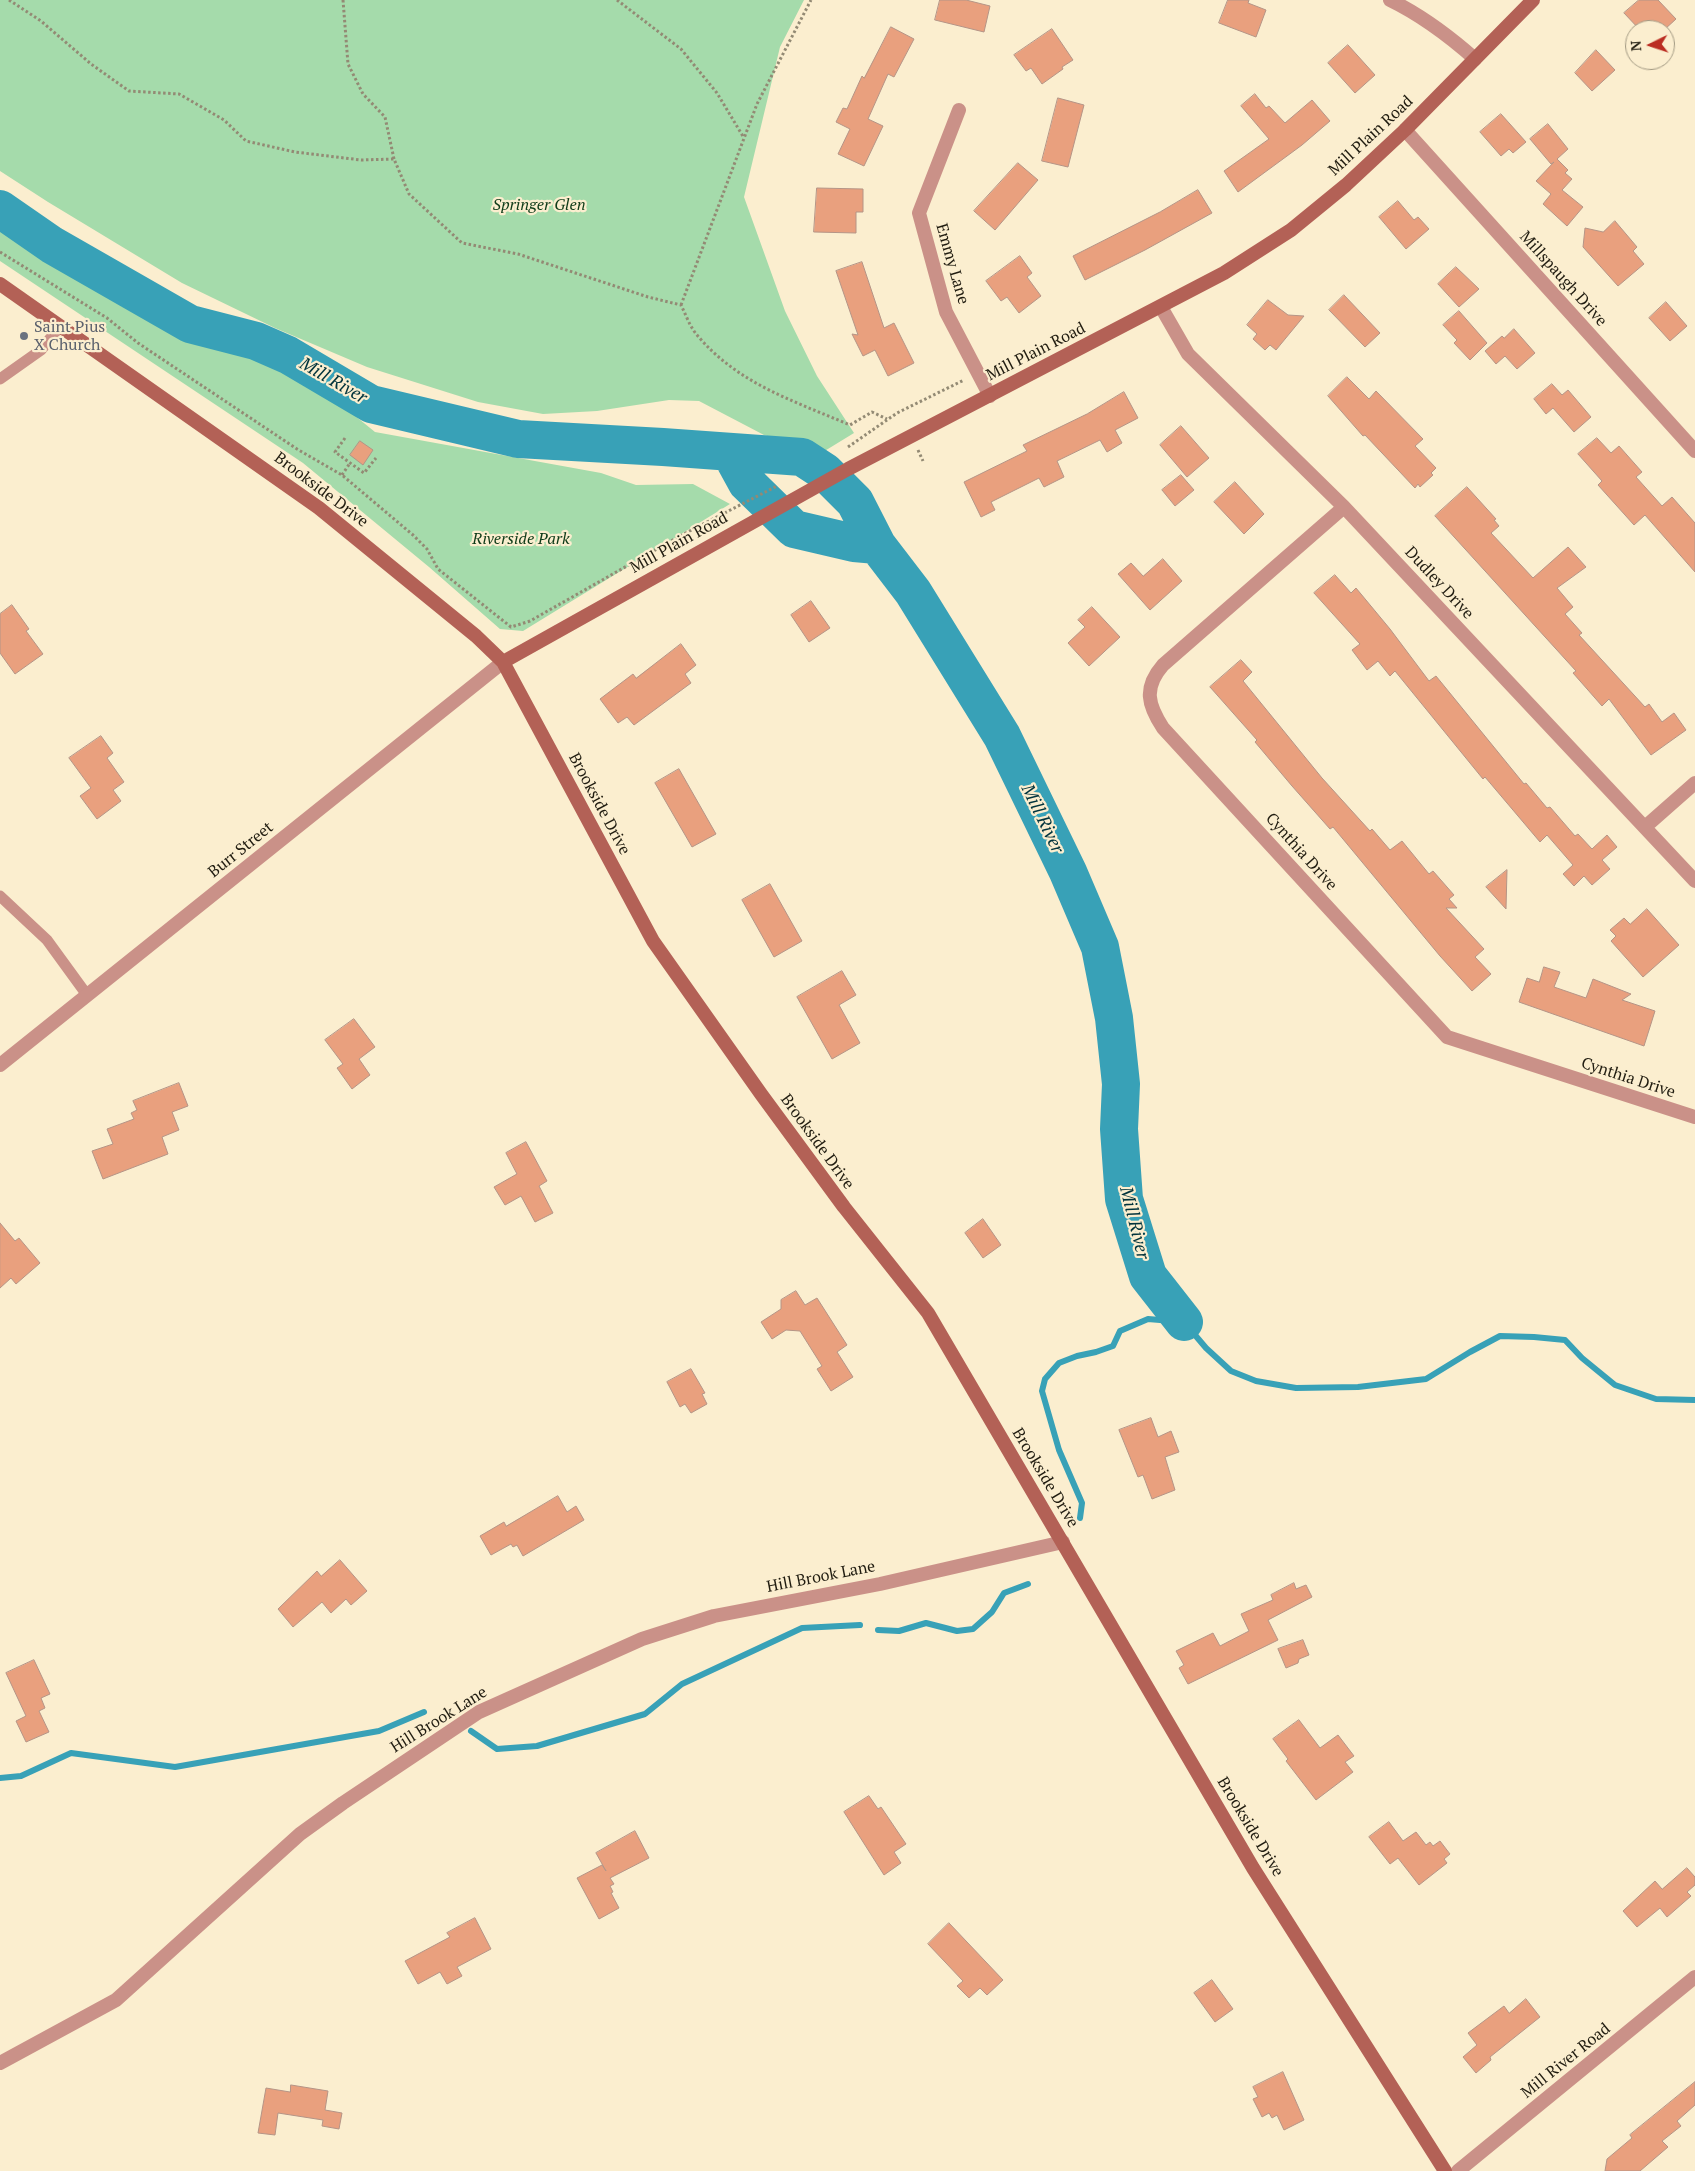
<!DOCTYPE html>
<html>
<head>
<meta charset="utf-8">
<style>
  body { margin:0 }
  #map { position:relative; width:1695px; height:2171px; overflow:hidden; background:#fbeecf; font-family:"PT Serif",serif }
  canvas { display:block }
  .north { position:absolute; left:1625px; top:20px; width:50px; height:50px; box-sizing:border-box; background:#fbeecf; border:1px solid #a39a83; border-radius:50%; rotate:266deg; font-size:14px; font-weight:700; line-height:20px; text-align:center; color:#201c10 }
  .north::after { content:''; display:block; margin:auto; width:18px; height:22px; background:#bb2d22; clip-path:polygon(50% 0,100% 100%,50% 72%,0 100%) }
</style>
</head>
<body>
<div id="map">
<canvas width="1695" height="2171"></canvas>
<div class="north">N</div>
</div>
<script>
const c = document.querySelector('canvas').getContext('2d');
c.lineJoin = 'round';
function fillPath(path, color) { c.fillStyle = color; c.fill(path, 'evenodd'); }
function trace(path, color, width, dash) { c.strokeStyle = color; c.lineWidth = width; c.lineCap = dash ? 'butt' : 'round'; c.setLineDash(dash || []); c.stroke(path); }
function drawText(font, color, halo, rows, align = 'center') {
  c.font = font + ' "PT Serif",serif'; c.lineWidth = 4.5; c.setLineDash([]); c.textBaseline = 'middle'; c.strokeStyle = halo; c.fillStyle = color; for (const [text, x, y, turn = 0] of rows) {
    c.save(); c.translate(x, y); c.rotate((+turn || 0) * Math.PI / 180); c.textAlign = isNaN(turn) ? turn : align; if (halo) c.strokeText(text, 0, 0); c.fillText(text, 0, 0); c.restore();
  }
}
fillPath(new Path2D(`
  M 0,0 L 804,0 L 780,47 L 744,197 L 785,311 L 817,376 L 854,433 L 823,452 L 764,435 L 699,401 L 669,400 L 597,411 L 543,414 L 478,402 L 367,367 L 275,328 L 182,283 L 48,202 L 0,171 Z
  M 0,222 L 53,258 L 127,298 L 183,335 L 265,357 L 322,389 L 375,432 L 601,473 L 636,485 L 693,484 L 730,504 L 523,631 L 500,629 L 429,567 L 303,463 L 0,261 Z`), '#a5dbab');
trace(new Path2D(`
  M 1080,1518 L 1082,1503 L 1059,1450 L 1042,1391 L 1045,1379 L 1059,1363 L 1077,1356 L 1096,1352 L 1113,1346 L 1120,1331 L 1148,1319 L 1184,1322 L 1206,1348 L 1231,1371 L 1256,1381 L 1296,1388 L 1358,1387 L 1426,1379 L 1470,1352 L 1500,1336 L 1534,1337 L 1565,1340 L 1582,1358 L 1615,1385 L 1656,1399 L 1695,1400
  M 878,1630 L 899,1631 L 926,1623 L 957,1631 L 973,1629 L 992,1612 L 1004,1593 L 1028,1584
  M 471,1731 L 497,1749 L 537,1746 L 645,1714 L 682,1684 L 802,1628 L 860,1625
  M 0,1778 L 21,1776 L 71,1753 L 175,1767 L 379,1731 L 424,1712`), '#38a1b7', 6);
trace(new Path2D(`
  M 0,209 L 52,245 L 190,324 L 256,341 L 288,355 L 371,404 L 518,439 L 663,447 L 802,457 L 825,472 L 855,502 L 877,545 L 913,592 L 1002,736 L 1068,872 L 1100,947 L 1114,1018 L 1121,1084 L 1119,1129 L 1124,1199 L 1148,1276 L 1184,1322
  M 730,452 L 747,483 L 794,529 L 854,543 L 877,545`), '#38a1b7', 38);
const building = new Path2D(`
  M 940,0 L 966,0 L 990,6 L 984,32 L 935,20 Z
  M 1228,0 L 1249,0 L 1248,3 L 1266,10 L 1256,37 L 1219,23 Z
  M 1639,0 L 1658,0 L 1676,19 L 1664,30 L 1640,30 L 1624,13 Z
  M 891,27 L 914,39 L 894,77 L 888,74 L 868,119 L 883,126 L 864,166 L 838,154 L 850,129 L 836,122 L 843,108 L 847,109 L 862,76 L 864,78 Z
  M 1052,29 L 1073,60 L 1062,67 L 1063,69 L 1042,84 L 1031,68 L 1026,71 L 1014,55 Z
  M 1348,45 L 1375,75 L 1355,93 L 1328,63 Z
  M 1596,50 L 1615,70 L 1592,91 L 1575,73 Z
  M 1255,94 L 1266,108 L 1269,106 L 1285,123 L 1312,100 L 1330,121 L 1302,145 L 1238,192 L 1224,171 L 1269,139 L 1241,106 Z
  M 1058,98 L 1084,105 L 1068,167 L 1042,161 Z
  M 1501,114 L 1526,142 L 1513,153 L 1509,149 L 1501,156 L 1480,132 Z
  M 1548,124 L 1568,149 L 1557,159 L 1568,170 L 1565,173 L 1572,179 L 1562,190 L 1583,207 L 1567,226 L 1543,204 L 1551,194 L 1536,181 L 1554,162 L 1551,164 L 1530,139 Z
  M 1018,163 L 1038,180 L 995,230 L 974,211 Z
  M 817,188 L 863,189 L 863,212 L 856,212 L 856,233 L 814,232 Z
  M 1198,190 L 1212,213 L 1145,250 L 1085,280 L 1073,256 L 1160,212 Z
  M 1398,201 L 1414,220 L 1418,217 L 1429,229 L 1406,249 L 1379,217 Z
  M 1615,221 L 1637,247 L 1633,251 L 1644,264 L 1618,286 L 1583,247 L 1585,228 L 1603,232 Z
  M 1020,256 L 1032,273 L 1027,277 L 1041,296 L 1019,313 L 1007,297 L 1001,301 L 986,281 Z
  M 862,262 L 884,328 L 894,323 L 914,363 L 888,376 L 875,350 L 863,356 L 852,334 L 858,335 L 836,271 Z
  M 1456,267 L 1479,289 L 1459,307 L 1438,284 Z
  M 1344,295 L 1380,333 L 1365,347 L 1329,310 Z
  M 1268,300 L 1288,315 L 1304,316 L 1276,350 L 1270,345 L 1265,350 L 1253,339 L 1257,334 L 1247,325 Z
  M 1666,302 L 1687,326 L 1670,341 L 1649,318 Z
  M 1459,311 L 1487,343 L 1470,360 L 1454,343 L 1457,340 L 1443,325 Z
  M 1514,329 L 1535,353 L 1517,369 L 1505,356 L 1496,364 L 1485,351 L 1502,336 L 1504,338 Z
  M 1347,377 L 1369,399 L 1376,391 L 1423,439 L 1415,446 L 1436,468 L 1431,473 L 1433,475 L 1420,487 L 1418,484 L 1415,488 L 1365,435 L 1363,436 L 1328,396 Z
  M 1552,384 L 1562,395 L 1568,390 L 1591,417 L 1574,432 L 1553,408 L 1546,414 L 1534,399 Z
  M 1124,392 L 1138,418 L 1115,430 L 1122,443 L 1107,452 L 1100,440 L 1057,461 L 1064,477 L 1044,487 L 1039,478 L 991,502 L 995,510 L 981,517 L 964,482 L 1027,451 L 1023,445 L 1087,414 Z
  M 1181,426 L 1209,458 L 1187,477 L 1160,445 Z
  M 1597,438 L 1611,453 L 1619,446 L 1642,472 L 1636,477 L 1662,506 L 1672,497 L 1695,523 L 1695,572 L 1645,515 L 1634,525 L 1598,485 L 1602,481 L 1578,454 Z
  M 360,441 L 373,450 L 363,465 L 350,455 Z
  M 1181,475 L 1194,490 L 1175,506 L 1162,490 Z
  M 1235,482 L 1264,514 L 1244,534 L 1214,502 Z
  M 1467,487 L 1496,519 L 1494,520 L 1499,526 L 1491,533 L 1533,578 L 1568,547 L 1586,567 L 1557,588 L 1573,607 L 1565,614 L 1582,633 L 1579,635 L 1645,707 L 1649,704 L 1662,722 L 1674,713 L 1686,730 L 1651,755 L 1609,699 L 1602,706 L 1573,673 L 1576,671 L 1435,516 Z
  M 1163,559 L 1182,581 L 1150,610 L 1118,574 L 1131,563 L 1143,576 Z
  M 1335,575 L 1351,593 L 1356,588 L 1390,629 L 1429,681 L 1436,676 L 1524,784 L 1526,783 L 1547,808 L 1550,807 L 1575,836 L 1578,834 L 1592,849 L 1607,835 L 1617,847 L 1602,860 L 1610,869 L 1592,885 L 1584,876 L 1574,886 L 1563,874 L 1573,865 L 1547,835 L 1540,842 L 1485,777 L 1483,779 L 1395,671 L 1390,676 L 1378,661 L 1367,670 L 1352,650 L 1360,644 L 1314,593 Z
  M 811,601 L 830,628 L 809,642 L 791,615 Z
  M 12,605 L 29,629 L 26,631 L 43,654 L 15,674 L 0,653 L 0,614 Z
  M 1092,607 L 1120,637 L 1089,666 L 1068,643 L 1085,627 L 1078,620 Z
  M 681,644 L 696,665 L 685,674 L 691,683 L 634,725 L 627,717 L 618,723 L 600,699 L 633,674 L 636,678 Z
  M 1241,660 L 1252,672 L 1243,681 L 1322,778 L 1370,831 L 1372,829 L 1390,850 L 1402,841 L 1429,874 L 1433,871 L 1454,895 L 1449,899 L 1457,908 L 1446,908 L 1484,949 L 1475,957 L 1491,974 L 1472,991 L 1440,956 L 1333,827 L 1330,829 L 1292,786 L 1255,742 L 1257,740 L 1210,687 Z
  M 101,736 L 113,753 L 107,758 L 124,782 L 113,790 L 121,801 L 97,819 L 80,796 L 91,788 L 69,758 Z
  M 679,769 L 716,834 L 692,847 L 655,783 Z
  M 1507,870 L 1506,909 L 1486,887 Z
  M 770,884 L 802,941 L 774,957 L 742,900 Z
  M 1647,909 L 1679,945 L 1643,977 L 1611,941 L 1616,936 L 1610,930 L 1624,918 L 1630,924 Z
  M 1544,967 L 1560,972 L 1554,987 L 1586,998 L 1593,979 L 1631,994 L 1622,1000 L 1655,1011 L 1644,1046 L 1519,1002 L 1527,978 L 1539,982 Z
  M 842,971 L 856,995 L 839,1005 L 860,1043 L 832,1059 L 797,997 Z
  M 354,1019 L 375,1047 L 359,1059 L 370,1075 L 352,1089 L 337,1068 L 343,1064 L 325,1040 Z
  M 179,1083 L 188,1106 L 172,1112 L 179,1130 L 162,1137 L 168,1154 L 103,1179 L 92,1151 L 113,1144 L 107,1129 L 134,1119 L 131,1113 L 137,1110 L 133,1101 Z
  M 526,1142 L 547,1181 L 539,1186 L 553,1213 L 535,1222 L 521,1196 L 505,1205 L 494,1187 L 517,1174 L 506,1153 Z
  M 983,1219 L 1001,1245 L 983,1258 L 965,1233 Z
  M 0,1223 L 15,1241 L 19,1238 L 40,1263 L 16,1284 L 11,1278 L 0,1288 Z
  M 796,1291 L 805,1305 L 817,1298 L 847,1345 L 837,1352 L 853,1377 L 831,1391 L 817,1369 L 822,1366 L 800,1331 L 786,1330 L 772,1339 L 761,1322 L 781,1309 L 781,1300 Z
  M 691,1369 L 705,1393 L 702,1394 L 707,1404 L 691,1413 L 685,1404 L 680,1407 L 667,1382 Z
  M 1151,1418 L 1158,1437 L 1171,1431 L 1179,1452 L 1165,1457 L 1175,1490 L 1152,1499 L 1143,1475 L 1138,1477 L 1119,1430 Z
  M 558,1496 L 567,1512 L 576,1506 L 584,1520 L 523,1556 L 517,1545 L 513,1547 L 511,1544 L 491,1555 L 480,1536 L 504,1522 L 506,1526 Z
  M 340,1560 L 367,1591 L 351,1605 L 346,1599 L 331,1613 L 322,1602 L 293,1627 L 278,1609 L 317,1571 L 321,1576 Z
  M 1294,1583 L 1296,1589 L 1306,1585 L 1312,1597 L 1268,1620 L 1278,1640 L 1188,1684 L 1179,1668 L 1184,1665 L 1176,1651 L 1213,1633 L 1220,1646 L 1249,1631 L 1241,1614 L 1273,1600 L 1271,1595 Z
  M 1303,1640 L 1309,1655 L 1299,1659 L 1298,1663 L 1286,1668 L 1278,1649 Z
  M 34,1660 L 50,1694 L 41,1698 L 45,1708 L 39,1711 L 49,1732 L 26,1742 L 16,1721 L 26,1716 L 6,1673 Z
  M 1299,1720 L 1320,1748 L 1338,1735 L 1354,1756 L 1345,1762 L 1353,1772 L 1316,1800 L 1286,1761 L 1288,1759 L 1273,1739 Z
  M 869,1796 L 878,1809 L 881,1807 L 906,1844 L 894,1852 L 901,1863 L 884,1875 L 844,1812 Z
  M 1389,1822 L 1403,1841 L 1416,1832 L 1426,1845 L 1430,1842 L 1433,1846 L 1440,1841 L 1450,1854 L 1444,1859 L 1447,1863 L 1419,1885 L 1398,1858 L 1390,1864 L 1369,1837 Z
  M 635,1831 L 649,1858 L 610,1878 L 614,1884 L 610,1886 L 613,1892 L 611,1893 L 619,1908 L 599,1919 L 577,1878 L 602,1865 L 606,1871 L 596,1853 Z
  M 1687,1868 L 1695,1877 L 1695,1885 L 1687,1892 L 1691,1896 L 1667,1917 L 1660,1908 L 1637,1927 L 1623,1911 L 1655,1881 L 1662,1889 Z
  M 475,1918 L 491,1949 L 457,1967 L 462,1976 L 447,1984 L 440,1972 L 418,1984 L 405,1961 L 450,1937 L 447,1933 Z
  M 949,1923 L 1003,1980 L 987,1995 L 980,1988 L 969,1998 L 957,1986 L 963,1981 L 928,1944 Z
  M 1212,1980 L 1233,2009 L 1215,2022 L 1194,1993 Z
  M 1526,1999 L 1540,2017 L 1490,2057 L 1491,2060 L 1476,2073 L 1463,2057 L 1477,2045 L 1468,2033 L 1504,2006 L 1509,2013 Z
  M 1283,2072 L 1304,2120 L 1284,2130 L 1277,2115 L 1272,2118 L 1269,2113 L 1262,2117 L 1253,2099 L 1258,2097 L 1253,2087 Z
  M 1695,2082 L 1695,2105 L 1677,2121 L 1681,2126 L 1662,2141 L 1668,2147 L 1640,2171 L 1605,2171 L 1607,2159 L 1632,2138 L 1630,2135 Z
  M 291,2085 L 328,2091 L 325,2110 L 342,2113 L 339,2129 L 322,2126 L 323,2120 L 278,2113 L 275,2135 L 258,2133 L 266,2088 L 290,2092 Z`);
fillPath(building, '#e9a07e');
trace(building, '#b49486', 1);
trace(new Path2D(`
  M 9,0 L 41,21 L 91,64 L 129,91 L 179,94 L 224,120 L 246,141 L 295,152 L 361,160 L 394,159 L 409,194 L 462,243 L 518,254 L 648,297 L 681,305 C 686,315 690,327 697,335 C 738,384 794,401 850,425 L 872,412 L 887,419
  M 343,0 L 348,64 L 363,94 L 385,117 L 394,159
  M 617,0 L 681,49 L 717,93 L 744,138
  M 0,252 L 107,318 L 138,343 L 297,449 L 342,475 L 413,535 L 427,549 L 438,569 L 511,627 L 530,621 L 678,537 L 777,486
  M 681,305 L 757,104 L 811,0
  M 345,438 L 335,452 L 364,473 L 376,458
  M 848,447 L 897,413 L 964,380
  M 918,450 L 923,461
  M 342,475 L 350,463`), '#938a74', 3, [2.5, 2.5]);
trace(new Path2D(`
  M 0,379 L 41,350 L 60,326
  M 0,896 L 47,940 L 87,995`), '#ca9188', 11);
trace(new Path2D(`
  M 959,110 L 919,213 L 946,312 L 990,396
  M 1405,130 L 1695,451
  M 1161,307 L 1188,354 L 1344,507 L 1695,881
  M 1344,507 L 1163,665 C 1143,688 1148,705 1163,728 L 1447,1037 L 1695,1117
  M 1645,827 L 1695,783
  M 0,2063 L 116,2000 L 300,1834 L 343,1803 L 479,1712 L 642,1639 L 714,1616 L 880,1584 L 1063,1542
  M 1458,2171 L 1695,1977`), '#ca9188', 14);
trace(new Path2D(`
  M 1390,0 C 1421,15 1449,36 1475,59
  M 0,1065 L 503,662`), '#ca9188', 14);
trace(new Path2D(`
  M 0,284 L 319,508 L 476,636 L 503,662 L 653,941 L 761,1094 L 844,1207 L 928,1313 L 1253,1868 L 1445,2171
  M 503,662 L 848,469 L 1224,273 L 1291,230 L 1346,185 L 1405,130 L 1533,0`), '#b36156', 14);
for (const [x, y, r, color] of [
  [24,336,5,"#6b7280"]
]) { const dot = new Path2D(); dot.arc(x, y, r, 0, 2 * Math.PI); c.fillStyle = color; c.fill(dot); trace(dot, '#fbeecf', 2); }
drawText('16px', '#201c10', '#fbeecf', [
  ["Mill Plain Road",1371,136,-43],
  ["Emmy Lane",952,264,74],
  ["Millspaugh Drive",1563,279,48],
  ["Mill Plain Road",1036,352,-27],
  ["Brookside Drive",321,490,37],
  ["Mill Plain Road",679,543,-29],
  ["Dudley Drive",1439,583,47],
  ["Brookside Drive",599,804,62],
  ["Burr Street",241,850,-39],
  ["Cynthia Drive",1301,852,48],
  ["Cynthia Drive",1628,1078,18],
  ["Brookside Drive",817,1142,54],
  ["Brookside Drive",1045,1478,59],
  ["Hill Brook Lane",821,1577,-11],
  ["Hill Brook Lane",439,1720,-32],
  ["Brookside Drive",1250,1827,59],
  ["Mill River Road",1566,2061,-39]
]);
drawText('italic 16px', '#0e3b18', '#fbeecf', [
  ["Springer Glen",539,205],
  ["Riverside Park",521,539]
]);
drawText('16px', '#5b616d', '#fbeecf', [
  ["Saint Pius",34,327],
  ["X Church",34,345]
], 'left');
drawText('italic 18px', '#01333c', '#fbeecf', [
  ["Mill River",333,381,30],
  ["Mill River",1042,819,64],
  ["Mill River",1134,1223,76]
]);
</script>
</body>
</html>
